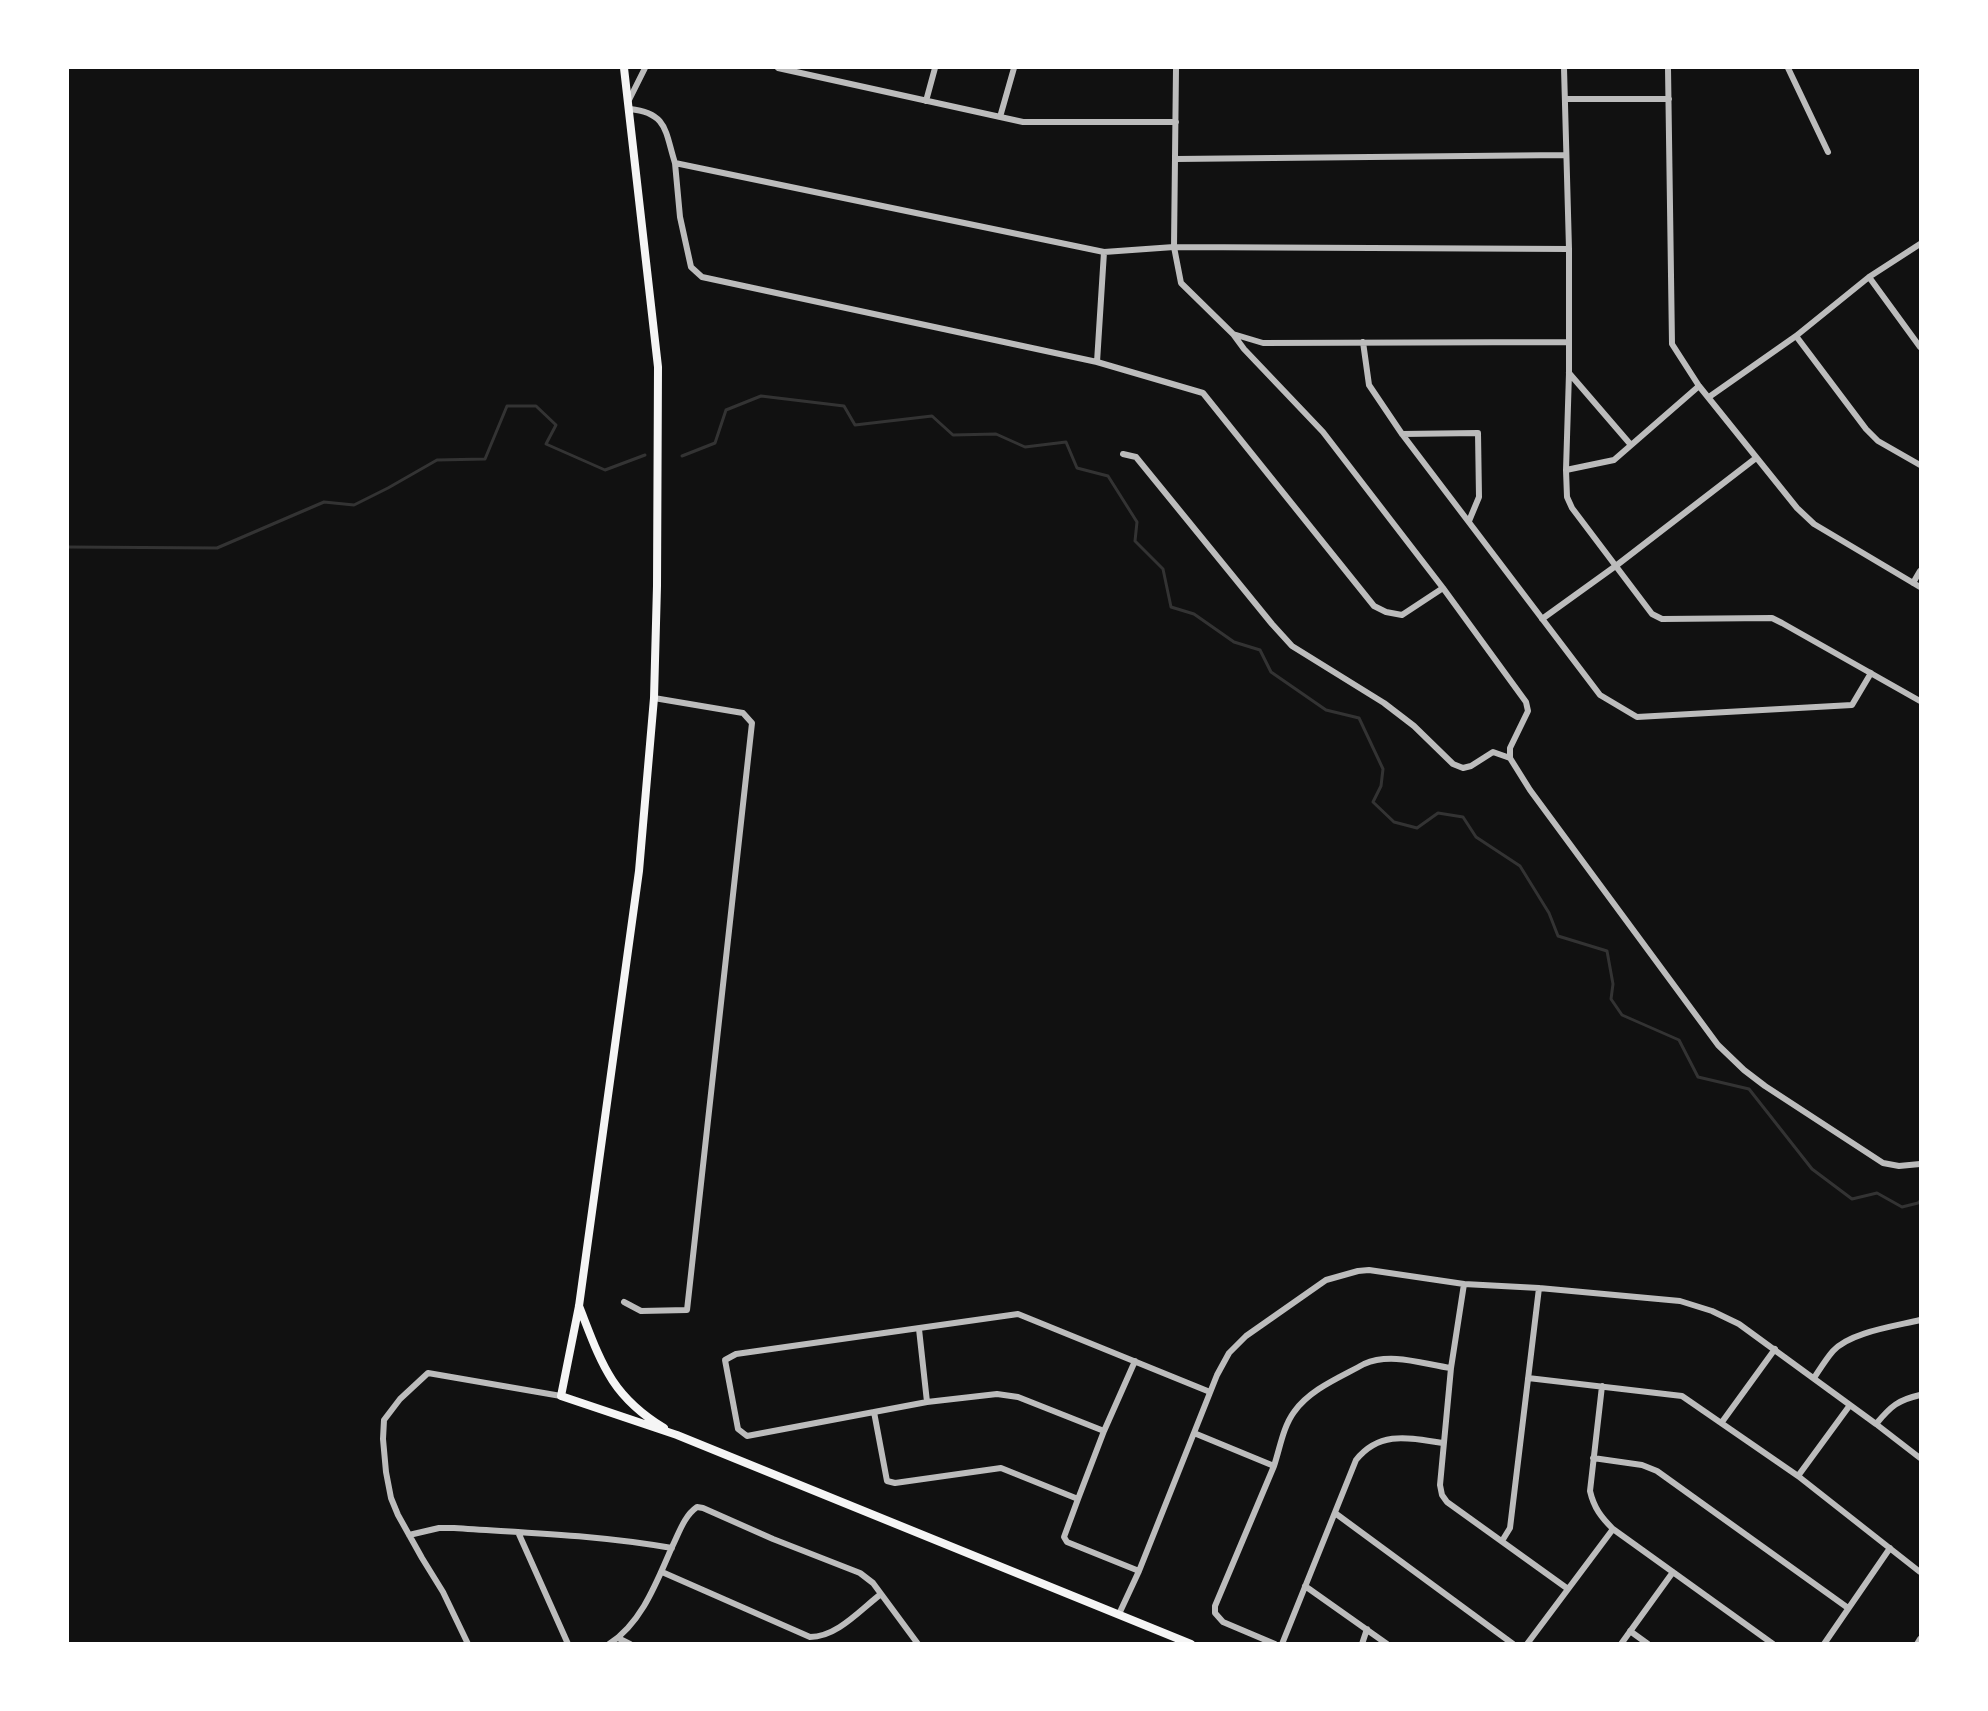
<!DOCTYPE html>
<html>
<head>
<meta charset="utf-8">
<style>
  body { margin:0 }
  #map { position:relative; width:1988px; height:1711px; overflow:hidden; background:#111; font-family:"Space Grotesk",sans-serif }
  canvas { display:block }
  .frame { position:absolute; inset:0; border:69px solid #fff; pointer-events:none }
</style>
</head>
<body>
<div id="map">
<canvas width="1988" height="1711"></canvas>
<div class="frame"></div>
</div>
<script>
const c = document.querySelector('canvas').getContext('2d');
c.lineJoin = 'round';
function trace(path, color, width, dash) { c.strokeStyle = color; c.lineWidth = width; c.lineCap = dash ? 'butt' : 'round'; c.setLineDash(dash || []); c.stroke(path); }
trace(new Path2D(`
  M 682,456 L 715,443 L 726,410 L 761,396 L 844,406 L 855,425 L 932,416 L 953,435 L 996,434 L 1025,447 L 1066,442 L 1077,468 L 1108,476 L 1137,522 L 1135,541 L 1163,569 L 1171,607 L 1194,614 L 1234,642 L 1260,650 L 1271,672 L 1326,710 L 1359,718 L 1383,769 L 1381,786 L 1373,802 L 1394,822 L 1417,828 L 1438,813 L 1463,817 L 1476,837 L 1520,866 L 1549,913 L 1558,936 L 1607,951 L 1613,984 L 1611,999 L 1622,1015 L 1679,1040 L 1698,1077 L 1749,1089 L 1812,1169 L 1852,1199 L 1877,1193 L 1902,1207 L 1918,1203 L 1920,1201
  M 68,547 L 217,548 L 324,502 L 354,505 L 388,488 L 437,460 L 485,459 L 507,406 L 536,406 L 556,425 L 546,444 L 605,470 L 645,455`), '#333', 3);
trace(new Path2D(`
  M 778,68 L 1023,122 L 1176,122
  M 1176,68 L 1174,247 L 1181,283 L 1233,334 L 1263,343 L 1569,342
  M 1564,68 L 1569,249 L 1569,373 L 1566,470 L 1567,497 L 1572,508 L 1652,614 L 1662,619 L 1772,618 L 1782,623 L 1920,701
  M 1668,68 L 1672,344 L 1699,386 L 1797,508 L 1814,524 L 1920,587
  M 1788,68 L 1828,152
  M 1565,99 L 1669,99
  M 629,100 L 645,68
  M 926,101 L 935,68
  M 630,109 C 668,113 665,132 675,163 L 1104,252 L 1174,247 L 1569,249
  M 1000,117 L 1014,68
  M 1176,159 L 1565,155
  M 675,163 L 680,217 L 691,267 L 702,277 L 1097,362 L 1203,393 L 1374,606 L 1386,612 L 1402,615 L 1443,588
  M 1869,277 L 1920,347
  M 1233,334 L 1244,349 L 1323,432 L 1443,588 L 1526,702 L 1528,711 L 1510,748 L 1510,758 L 1530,790 L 1718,1045 L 1744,1070 L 1765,1086 L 1883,1163 L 1899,1166 L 1920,1164
  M 1796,336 L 1866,429 L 1878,441 L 1920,465
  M 1363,342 L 1369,385 L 1402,434 L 1600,695 L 1637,717 L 1852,705 L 1871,673
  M 1097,362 L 1104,252
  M 1569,373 L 1631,445
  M 1709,397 L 1796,336 L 1869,277 L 1920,244
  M 1402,434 L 1478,433 L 1479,497 L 1469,521
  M 1123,454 L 1136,457 L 1272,624 L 1292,646 L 1384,703 L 1414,726 L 1453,764 L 1463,768 L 1471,766 L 1493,752 L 1510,758
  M 1566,470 L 1614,460 L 1699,386
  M 1913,583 L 1920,571
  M 1542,619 L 1617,565 L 1756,458
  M 624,1302 L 641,1311 L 687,1310 L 752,723 L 743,713 L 654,698
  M 919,1329 L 927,1402
  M 1135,1361 L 1104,1431 L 1018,1397 L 997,1394 L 927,1402 L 747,1436 L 738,1429 L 725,1360 L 736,1354 L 1018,1314 L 1210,1392
  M 1451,1368 L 1440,1485 L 1442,1495 L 1447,1502 L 1568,1589
  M 1528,1378 L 1682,1396 L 1798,1476 L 1920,1572
  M 1814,1378 C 1820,1369 1826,1359 1833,1351 C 1850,1332 1896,1326 1920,1320
  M 1602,1386 L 1590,1491 C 1594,1508 1601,1517 1613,1529 L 1773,1644
  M 874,1412 L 887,1481 L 895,1483 L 1001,1468 L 1078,1499 L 1104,1431
  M 1722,1422 L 1775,1349
  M 1876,1424 C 1891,1406 1898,1400 1920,1395
  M 1194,1433 L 1274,1466 C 1280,1448 1283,1427 1294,1412 C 1310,1389 1341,1377 1364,1364 C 1391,1352 1423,1364 1451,1368 L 1464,1284
  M 1593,1458 L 1642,1465 L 1657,1471 L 1848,1608
  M 1274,1466 L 1215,1606 L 1215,1613 L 1223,1622 L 1275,1644
  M 1798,1476 L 1850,1405
  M 1078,1499 L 1064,1537 L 1067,1542 L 1139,1571
  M 1335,1513 L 1513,1644
  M 518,1532 L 568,1644
  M 409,1535 L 439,1528 L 454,1528 C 527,1533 600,1535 672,1548
  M 1502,1541 L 1510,1528 L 1539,1288
  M 662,1572 L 810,1637 C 837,1637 860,1610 881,1594
  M 1305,1586 L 1387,1644
  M 1119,1614 L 1139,1571 L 1217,1375 L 1229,1353 L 1246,1336 L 1326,1280 L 1358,1271 L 1369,1270 L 1464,1284 L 1539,1288 L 1680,1301 L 1712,1311 L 1739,1324 L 1876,1424 L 1920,1458
  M 1630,1631 L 1648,1644
  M 618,1638 L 630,1644
  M 468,1644 L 443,1592 L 422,1558 L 398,1515 L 391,1498 L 386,1472 L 383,1439 L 384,1420 L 400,1399 L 428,1373 L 561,1396
  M 609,1644 C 642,1623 657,1581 672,1547 C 679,1533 684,1516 697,1507 L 703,1508 L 773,1539 L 860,1573 L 873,1583 L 918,1644
  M 1282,1644 L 1356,1460 C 1380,1430 1410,1438 1443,1443
  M 1362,1644 L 1367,1629
  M 1527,1644 L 1613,1529
  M 1621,1644 L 1673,1572
  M 1824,1644 L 1890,1548
  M 1917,1644 L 1920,1639`), '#bcbcbc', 6);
trace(new Path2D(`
  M 624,68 L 658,367 L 657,586 L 654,698 L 639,871 L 579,1306 L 561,1396 L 677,1435 L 1191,1644
  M 579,1306 C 601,1362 610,1395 664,1428`), '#f5f5f5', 8);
</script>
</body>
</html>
